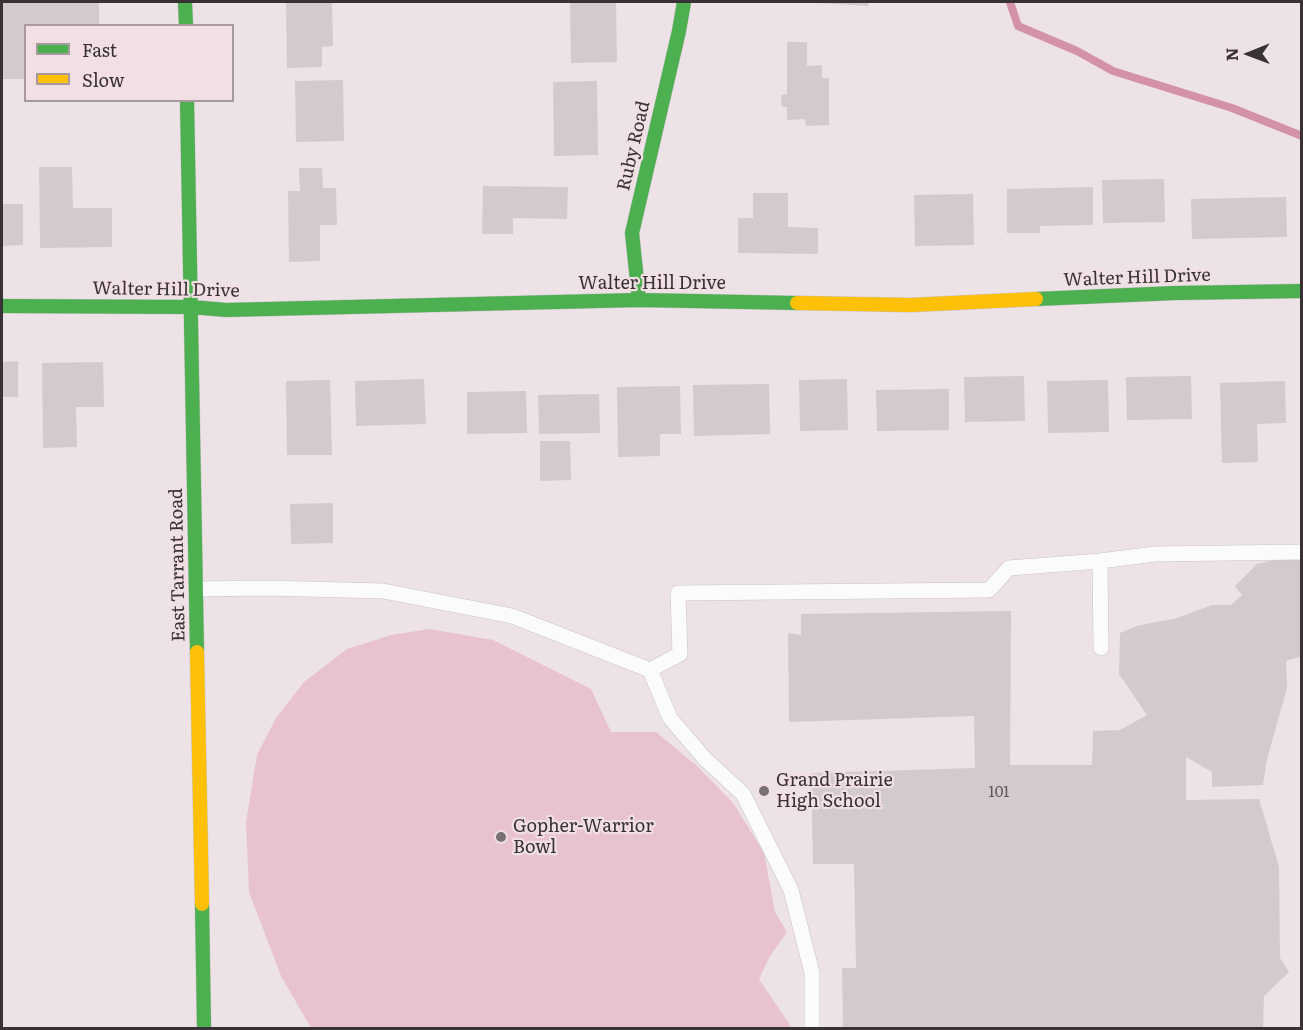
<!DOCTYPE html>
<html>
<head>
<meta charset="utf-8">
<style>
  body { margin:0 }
  #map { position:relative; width:1303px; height:1030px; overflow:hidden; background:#ede3e6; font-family:Literata,serif }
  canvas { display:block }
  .frame { position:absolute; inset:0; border:3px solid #393234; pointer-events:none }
  .legend { position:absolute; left:24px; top:24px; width:210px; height:78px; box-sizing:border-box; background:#f1dfe4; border:2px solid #a79a9e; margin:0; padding:8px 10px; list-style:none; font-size:18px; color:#393234 }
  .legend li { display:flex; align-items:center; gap:12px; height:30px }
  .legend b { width:30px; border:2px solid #a79a9e }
  .north { position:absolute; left:1219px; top:24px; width:60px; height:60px; -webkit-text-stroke:4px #f1dfe4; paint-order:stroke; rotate:269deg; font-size:16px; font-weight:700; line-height:24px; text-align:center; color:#393234 }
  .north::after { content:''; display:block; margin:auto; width:21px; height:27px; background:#393234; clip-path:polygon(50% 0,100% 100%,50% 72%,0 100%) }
</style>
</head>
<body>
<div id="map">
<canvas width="1303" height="1030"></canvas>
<div class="frame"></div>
<ul class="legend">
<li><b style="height:8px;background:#4caf50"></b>Fast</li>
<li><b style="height:8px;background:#ffc107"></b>Slow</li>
</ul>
<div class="north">N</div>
</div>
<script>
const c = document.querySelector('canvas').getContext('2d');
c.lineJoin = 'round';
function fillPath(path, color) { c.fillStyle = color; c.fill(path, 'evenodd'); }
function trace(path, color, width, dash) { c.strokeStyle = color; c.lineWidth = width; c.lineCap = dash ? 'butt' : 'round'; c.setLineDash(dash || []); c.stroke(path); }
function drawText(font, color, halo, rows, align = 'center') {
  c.font = font + ' Literata,serif'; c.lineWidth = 4.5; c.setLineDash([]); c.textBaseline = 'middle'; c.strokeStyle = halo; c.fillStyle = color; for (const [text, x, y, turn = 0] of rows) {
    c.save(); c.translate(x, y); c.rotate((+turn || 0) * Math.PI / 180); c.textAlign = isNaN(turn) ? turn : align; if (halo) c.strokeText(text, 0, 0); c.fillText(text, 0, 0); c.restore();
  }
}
fillPath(new Path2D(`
  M 429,629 L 493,640 L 591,689 L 611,732 L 656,732 L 697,766 L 734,804 L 764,853 L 775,912 L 787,932 L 770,956 L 759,979 L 792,1028 L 311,1028 L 281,976 L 249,892 L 246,822 L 257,755 L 276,718 L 304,682 L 347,649 L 391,635 Z`), '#e8c3cd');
trace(new Path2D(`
  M 1010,2 L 1018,26 L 1077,51 L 1113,71 L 1232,108 L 1302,136`), '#d492a8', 8);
fillPath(new Path2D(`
  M 2,2 L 99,2 L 99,26 L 26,26 L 26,79 L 2,79 Z
  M 286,2 L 332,2 L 333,46 L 322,47 L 322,67 L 287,68 Z
  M 570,2 L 616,2 L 617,62 L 571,63 Z
  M 819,2 L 869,2 L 868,6 L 818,3 Z
  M 787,42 L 807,42 L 807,66 L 822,65 L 822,78 L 829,78 L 829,125 L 806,126 L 805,119 L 787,120 L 787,107 L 782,107 L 781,95 L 787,94 Z
  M 343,80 L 344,141 L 296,142 L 295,81 Z
  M 597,81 L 598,155 L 554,156 L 553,82 Z
  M 39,167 L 72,167 L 73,208 L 112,208 L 112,247 L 40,248 Z
  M 299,168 L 322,168 L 323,188 L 336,188 L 337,225 L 320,225 L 320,261 L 289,262 L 288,191 L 300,191 Z
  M 1164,179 L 1165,222 L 1103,223 L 1102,180 Z
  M 483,186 L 568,187 L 567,219 L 513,218 L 513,234 L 482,234 Z
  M 1093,187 L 1093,225 L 1040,226 L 1040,233 L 1007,233 L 1007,189 Z
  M 753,193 L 788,193 L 788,227 L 818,228 L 818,254 L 738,253 L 738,218 L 753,218 Z
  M 973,194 L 974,245 L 915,246 L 914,195 Z
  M 1286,197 L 1287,237 L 1192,239 L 1191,199 Z
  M 2,204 L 23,204 L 23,245 L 2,246 Z
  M 18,361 L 18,397 L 2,397 L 2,362 Z
  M 103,362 L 104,407 L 76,407 L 77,447 L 43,448 L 42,363 Z
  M 1024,376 L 1025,421 L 965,422 L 964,377 Z
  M 1191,376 L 1192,419 L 1127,420 L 1126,377 Z
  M 424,379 L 426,424 L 356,426 L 355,381 Z
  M 847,379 L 848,430 L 800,431 L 799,380 Z
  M 330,380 L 332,455 L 287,455 L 286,381 Z
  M 1108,380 L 1109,432 L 1048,433 L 1047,381 Z
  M 1285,381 L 1286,423 L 1257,424 L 1258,462 L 1222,463 L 1220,383 Z
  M 769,384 L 770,434 L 694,436 L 693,385 Z
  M 680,386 L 681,434 L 660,434 L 660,456 L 618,457 L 617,387 Z
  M 949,389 L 949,430 L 877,431 L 876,390 Z
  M 526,391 L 527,433 L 467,434 L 467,392 Z
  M 599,394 L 600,433 L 539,434 L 538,395 Z
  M 540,441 L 570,441 L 571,480 L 540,481 Z
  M 333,503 L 333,543 L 291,544 L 290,504 Z
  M 1298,555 L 1302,558 L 1302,659 L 1299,657 L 1286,661 L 1287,688 L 1267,759 L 1263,785 L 1212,787 L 1212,772 L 1186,757 L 1186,800 L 1259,799 L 1279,867 L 1280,958 L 1289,972 L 1264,996 L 1263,1028 L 843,1028 L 842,968 L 856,968 L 854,864 L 813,864 L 811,773 L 975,768 L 974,716 L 789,722 L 788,633 L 801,635 L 801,614 L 1011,611 L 1010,765 L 1092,765 L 1093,731 L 1120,730 L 1147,715 L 1119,674 L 1120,633 L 1137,626 L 1155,622 L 1174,619 L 1212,605 L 1231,605 L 1242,595 L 1235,586 L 1257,564 Z`), '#d2cacc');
const lane = new Path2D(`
  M 1100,561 L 1101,648
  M 196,589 L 266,588 L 383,591 L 512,616 L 650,670 L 670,718 L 705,759 L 743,794 L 791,890 L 812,973 L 812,1028
  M 650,670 L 680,654 L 678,593 L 989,590 L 1009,568 L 1100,561 L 1155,554 L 1302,552`);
const fast = new Path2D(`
  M 185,2 L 186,26
  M 187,100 L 197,652
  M 1036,299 L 1176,293 L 1302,291
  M 639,300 L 632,233 L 679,31 L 684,2
  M 2,306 L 191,307 L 226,310 L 639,300 L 797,303
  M 202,904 L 204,1028`);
const slow = new Path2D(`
  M 797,303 L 911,305 L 1036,299
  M 197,652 L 202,904`);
trace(lane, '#c9c2c4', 16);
trace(fast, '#c9c2c4', 15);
trace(slow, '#c9c2c4', 15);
trace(lane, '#fcfbfb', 15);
trace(fast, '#4caf50', 14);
trace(slow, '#ffc107', 14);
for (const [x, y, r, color] of [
  [764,791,6,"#787072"],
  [501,837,6,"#787072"]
]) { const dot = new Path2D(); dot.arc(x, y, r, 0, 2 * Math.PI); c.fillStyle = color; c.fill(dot); trace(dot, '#f1dfe4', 2); }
drawText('15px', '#5f585a', null, [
  ["101",999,793]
]);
drawText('18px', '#393234', '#f1dfe4', [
  ["Ruby Road",634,146,-77],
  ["Walter Hill Drive",1137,278,-2],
  ["Walter Hill Drive",652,284],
  ["Walter Hill Drive",166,290,1],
  ["East Tarrant Road",178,565,-91]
]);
drawText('18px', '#393234', '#f1dfe4', [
  ["Grand Prairie",776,781],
  ["High School",776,802],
  ["Gopher-Warrior",513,827],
  ["Bowl",513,848]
], 'left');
</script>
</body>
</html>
